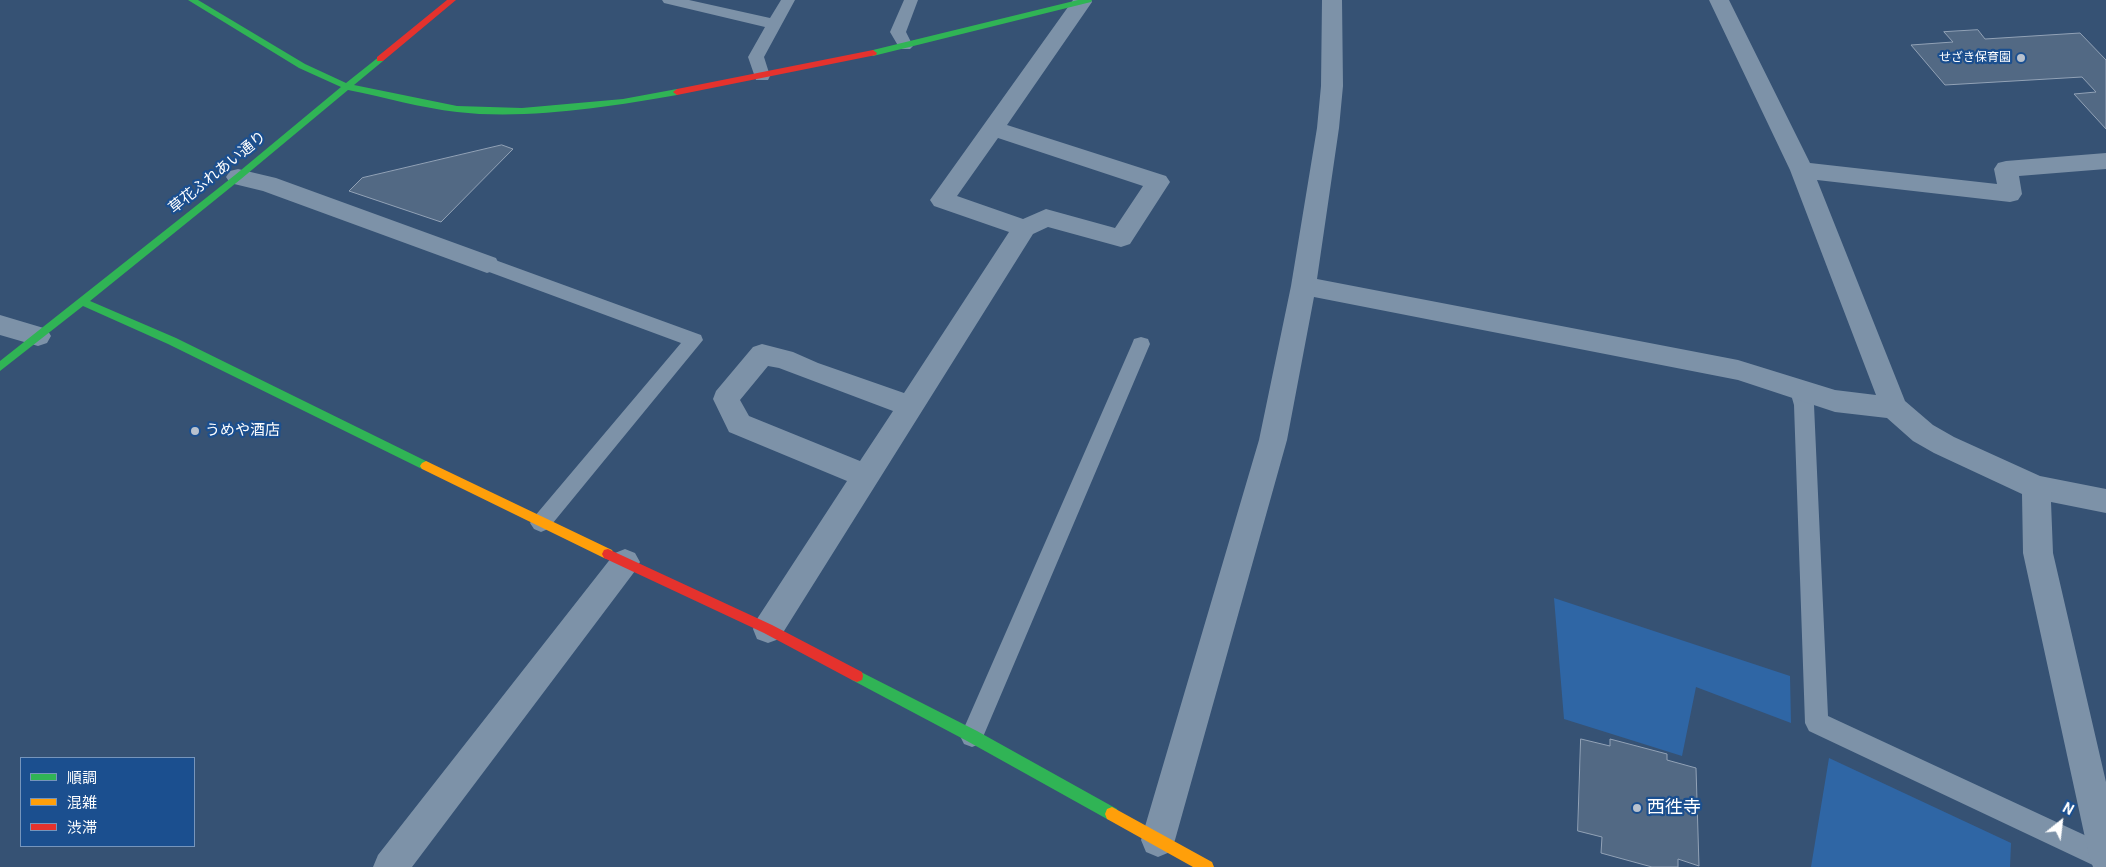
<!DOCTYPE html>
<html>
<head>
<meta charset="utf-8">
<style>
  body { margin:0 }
  #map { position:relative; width:2106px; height:867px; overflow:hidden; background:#365274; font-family:Roboto,"Noto Sans JP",sans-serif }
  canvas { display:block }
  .legend { position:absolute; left:20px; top:757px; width:175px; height:90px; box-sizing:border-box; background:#1b4f8f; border:1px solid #7695bc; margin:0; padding:6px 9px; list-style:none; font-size:15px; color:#fff }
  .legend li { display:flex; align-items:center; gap:10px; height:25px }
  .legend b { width:25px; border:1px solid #7695bc }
  .north { position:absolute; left:2036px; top:797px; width:50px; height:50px; -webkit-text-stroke:4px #1b4f8f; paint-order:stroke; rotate:29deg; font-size:14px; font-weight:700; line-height:20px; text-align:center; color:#fff }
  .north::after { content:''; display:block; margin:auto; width:18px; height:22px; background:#fff; clip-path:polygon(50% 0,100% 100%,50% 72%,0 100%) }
</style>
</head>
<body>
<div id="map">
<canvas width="2106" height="867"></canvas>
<ul class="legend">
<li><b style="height:6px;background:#30b455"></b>順調</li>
<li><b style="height:6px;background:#ff9f0a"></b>混雑</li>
<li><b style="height:6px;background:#e5322d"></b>渋滞</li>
</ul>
<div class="north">N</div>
</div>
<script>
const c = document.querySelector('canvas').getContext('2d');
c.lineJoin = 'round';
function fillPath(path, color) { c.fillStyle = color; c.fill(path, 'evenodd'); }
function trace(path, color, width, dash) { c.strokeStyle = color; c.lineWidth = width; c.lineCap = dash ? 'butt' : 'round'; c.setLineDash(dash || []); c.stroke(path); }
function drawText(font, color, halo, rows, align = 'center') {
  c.font = font + ' Roboto,"Noto Sans JP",sans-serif'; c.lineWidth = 4.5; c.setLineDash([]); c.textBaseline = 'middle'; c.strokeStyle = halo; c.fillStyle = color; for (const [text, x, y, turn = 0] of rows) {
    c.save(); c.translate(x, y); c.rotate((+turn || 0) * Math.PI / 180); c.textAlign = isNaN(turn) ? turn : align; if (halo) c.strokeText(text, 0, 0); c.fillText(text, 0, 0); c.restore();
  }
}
fillPath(new Path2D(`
  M 1554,598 L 1790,676 L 1791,723 L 1696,687 L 1682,756 L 1564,719 Z
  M 1829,758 L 2011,843 L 2010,867 L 1811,867 Z`), '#2f66a5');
const building = new Path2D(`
  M 1978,30 L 1985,39 L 2080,33 L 2106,60 L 2106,129 L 2074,94 L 2096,92 L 2082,77 L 1945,85 L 1911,45 L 1953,42 L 1944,32 Z
  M 502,145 L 513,149 L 441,222 L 349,191 L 362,178 Z
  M 1581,739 L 1610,746 L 1610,739 L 1667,754 L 1667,760 L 1696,768 L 1699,866 L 1678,859 L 1678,867 L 1652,867 L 1601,853 L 1602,837 L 1578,831 Z`);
fillPath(building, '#526984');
trace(building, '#92a2b6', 1);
fillPath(new Path2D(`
  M 662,0 L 689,0 L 770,18 L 781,0 L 795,0 L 764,57 L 770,76 L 768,80 L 756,80 L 748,57 L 765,27 L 664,3 Z
  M 904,0 L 918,0 L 906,32 L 913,46 L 910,49 L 900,49 L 890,32 Z
  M 487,257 L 701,335 L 703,340 L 548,529 L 541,532 L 534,529 L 530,523 L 534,517 L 681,343 L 481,269 L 478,264 L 481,259 Z
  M 1141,337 L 1148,339 L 1150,344 L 980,744 L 972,747 L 964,744 L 960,736 L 964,728 L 1132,344 L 1134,339 Z
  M 1800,383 L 1807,386 L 1814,405 L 1828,716 L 2106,845 L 2106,867 L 2097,867 L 1809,731 L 1805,723 L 1794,405 L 1790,391 L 1793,386 Z`), '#7d92a8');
fillPath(new Path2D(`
  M 1073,0 L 1091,0 L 1092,2 L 1007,125 L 1166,176 L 1170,182 L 1130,244 L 1121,247 L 1048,227 L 1033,234 L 779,639 L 768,643 L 757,639 L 753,629 L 757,619 L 847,481 L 729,432 L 713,399 L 716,391 L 753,347 L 762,344 L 793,352 L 818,363 L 904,393 L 1009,232 L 934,206 L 930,200 ZM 998,138 L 1143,186 L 1115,228 L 1046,209 L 1023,219 L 957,196 ZM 768,366 L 779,368 L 893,411 L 860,461 L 749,416 L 740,400 Z
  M 1322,0 L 1342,0 L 1343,86 L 1339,128 L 1317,279 L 1738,360 L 1835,390 L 1876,395 L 1790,170 L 1709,0 L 1729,0 L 1810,163 L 1997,184 L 1994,169 L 1998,163 L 2006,161 L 2106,153 L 2106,169 L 2019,176 L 2022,194 L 2018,200 L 2010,202 L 1817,180 L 1905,401 L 1933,425 L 1954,437 L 2040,476 L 2106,489 L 2106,513 L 2051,502 L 2053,553 L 2106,782 L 2106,867 L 2093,867 L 2089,856 L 2023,553 L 2022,494 L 1934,453 L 1913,441 L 1887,418 L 1835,412 L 1738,380 L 1314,297 L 1287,440 L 1175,840 L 1170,852 L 1158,857 L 1146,852 L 1141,840 L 1259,440 L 1291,286 L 1317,128 L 1321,86 Z
  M 238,169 L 276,178 L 496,258 L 499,264 L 496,270 L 487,273 L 263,191 L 230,183 L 226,177 L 230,171 Z
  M 0,315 L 47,329 L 51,336 L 47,343 L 38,346 L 0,335 Z
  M 625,549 L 635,553 L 640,562 L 635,571 L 412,867 L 373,867 L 378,855 L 615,553 Z`), '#7d92a8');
fillPath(new Path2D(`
  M 188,0 L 198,0 L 305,64 L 346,83 L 380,56 L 383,57 L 383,61 L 354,85 L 457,106 L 522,108 L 623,99 L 677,89 L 681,92 L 677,95 C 609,107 525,120 457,112 C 421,108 384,97 348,90 L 241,179 L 90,301 L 176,338 L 430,463 L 432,466 L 430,469 L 422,469 L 168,344 L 83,306 L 0,371 L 0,361 L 235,175 L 341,87 L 299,68 Z
  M 1078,0 L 1092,0 L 1091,2 L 873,56 L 869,53 L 873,50 Z
  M 857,670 L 977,731 L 1117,809 L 1119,814 L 1117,819 L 1112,821 L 1107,819 L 967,741 L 852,680 L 851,676 L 852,672 Z`), '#30b455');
fillPath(new Path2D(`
  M 426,461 L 612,550 L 614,554 L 612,558 L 608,559 L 604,558 L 422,469 L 420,466 L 422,463 Z
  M 1112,807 L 1212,862 L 1214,867 L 1193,867 L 1107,819 L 1105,814 L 1107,809 Z`), '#ff9f0a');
fillPath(new Path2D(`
  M 447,0 L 456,0 L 383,61 L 377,61 L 377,57 Z
  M 873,50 L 877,53 L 876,55 L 677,95 L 673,92 L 677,89 Z
  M 608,549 L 772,625 L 862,672 L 863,676 L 862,680 L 857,682 L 852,680 L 764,633 L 604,558 L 602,554 L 604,550 Z`), '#e5322d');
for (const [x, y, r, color] of [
  [2021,58,5,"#b9c2ce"],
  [195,431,5,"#b9c2ce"],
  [1637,808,5,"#b9c2ce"]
]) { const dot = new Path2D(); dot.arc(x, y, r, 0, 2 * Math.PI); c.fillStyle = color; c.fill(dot); trace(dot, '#1b4f8f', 2); }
drawText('12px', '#fff', '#1b4f8f', [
  ["せざき保育園",2011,58]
], 'right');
drawText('15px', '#fff', '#1b4f8f', [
  ["草花ふれあい通り",218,173,-39]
]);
drawText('15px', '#fff', '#1b4f8f', [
  ["うめや酒店",205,431]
], 'left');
drawText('18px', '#fff', '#1b4f8f', [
  ["西徃寺",1647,808]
], 'left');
</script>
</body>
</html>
